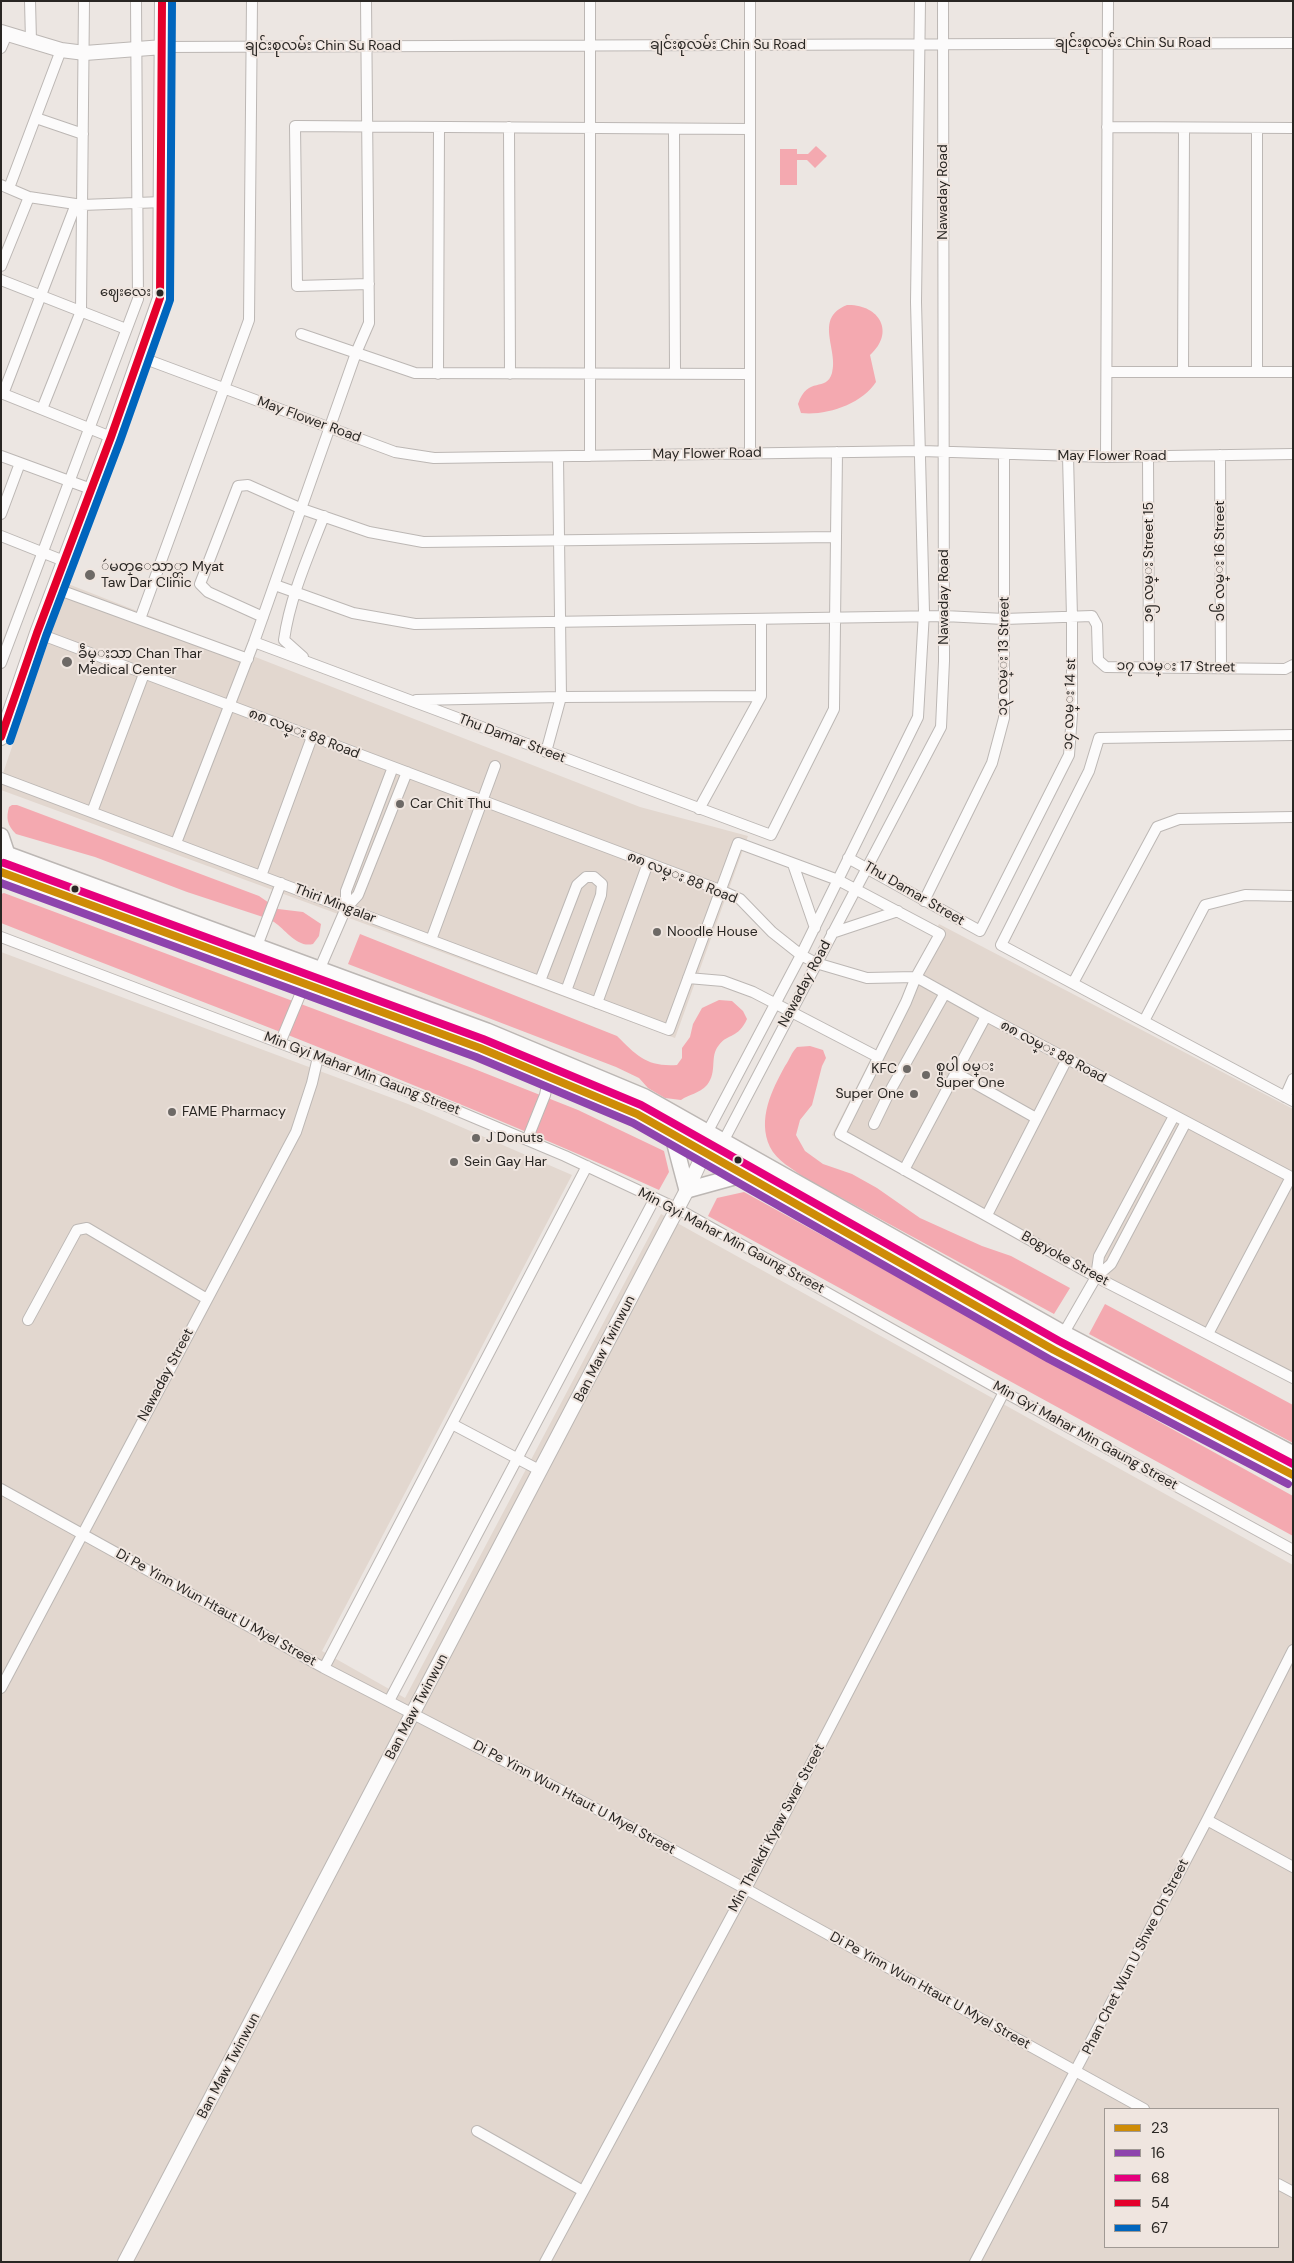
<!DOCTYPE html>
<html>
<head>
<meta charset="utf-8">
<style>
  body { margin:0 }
  #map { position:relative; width:1294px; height:2263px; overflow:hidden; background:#ece6e2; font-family:"DM Sans",sans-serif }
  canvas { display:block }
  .frame { position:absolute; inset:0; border:2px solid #292623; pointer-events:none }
  .legend { position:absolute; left:1104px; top:2108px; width:175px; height:140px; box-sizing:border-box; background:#efe5df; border:1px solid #a09994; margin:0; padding:6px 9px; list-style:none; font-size:15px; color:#292623 }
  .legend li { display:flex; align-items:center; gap:10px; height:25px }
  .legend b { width:25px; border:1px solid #a09994 }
</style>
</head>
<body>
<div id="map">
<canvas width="1294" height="2263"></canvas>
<div class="frame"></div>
<ul class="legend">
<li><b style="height:6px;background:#ce8c07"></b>23</li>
<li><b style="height:6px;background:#8e44ad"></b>16</li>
<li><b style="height:6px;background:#e5007d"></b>68</li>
<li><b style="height:6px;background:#e4002b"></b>54</li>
<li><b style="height:6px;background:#0065bd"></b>67</li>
</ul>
</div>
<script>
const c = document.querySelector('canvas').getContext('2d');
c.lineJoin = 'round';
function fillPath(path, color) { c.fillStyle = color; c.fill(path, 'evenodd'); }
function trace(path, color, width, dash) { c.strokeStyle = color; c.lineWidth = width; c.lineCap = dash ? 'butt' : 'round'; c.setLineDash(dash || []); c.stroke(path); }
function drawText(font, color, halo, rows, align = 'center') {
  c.font = font + ' "DM Sans","Noto Sans Myanmar",sans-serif'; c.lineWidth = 4; c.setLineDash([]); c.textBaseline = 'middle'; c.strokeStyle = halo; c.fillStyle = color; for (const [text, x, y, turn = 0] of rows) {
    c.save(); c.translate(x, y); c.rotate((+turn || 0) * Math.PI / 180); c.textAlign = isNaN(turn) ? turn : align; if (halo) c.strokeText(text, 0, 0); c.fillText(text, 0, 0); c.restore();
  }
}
fillPath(new Path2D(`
  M 68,584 L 640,807 L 748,836 L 675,1038 L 1,790 L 1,779 Z
  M 939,924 L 1293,1109 L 1293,1380 L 832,1135 Z
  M 1,952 L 408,1104 L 572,1175 L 322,1651 L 405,1698 L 661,1214 L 1293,1565 L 1293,2262 L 1,2262 ZM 1105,2109 L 1278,2109 L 1278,2247 L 1105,2247 Z`), '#e2d7cf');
fillPath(new Path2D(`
  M 816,146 L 827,156 L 815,168 L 807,160 L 797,160 L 797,185 L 780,185 L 780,149 L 797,149 L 797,154 L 808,154 Z
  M 847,305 C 879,304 896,332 870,355 L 876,382 C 862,404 826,416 801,413 L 798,404 C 808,375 826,393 832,373 C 839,350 813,318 847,305 Z
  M 12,805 L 17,805 L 259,896 L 278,909 L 303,912 L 321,924 L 319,936 L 313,944 C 297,948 286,930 274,922 C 271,920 266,919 263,917 L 187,892 L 95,857 L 16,834 C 7,825 6,818 9,807 Z
  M 4,893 L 472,1068 L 578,1110 L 664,1151 L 669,1172 L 659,1190 C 444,1092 221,1010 1,923 L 1,894 Z
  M 360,934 L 617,1036 C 637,1056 647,1067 677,1065 L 682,1058 L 682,1048 L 690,1037 L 693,1024 L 702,1008 L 719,1000 L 732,1001 L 743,1011 L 747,1019 C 738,1039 728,1033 719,1045 C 709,1057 718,1071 707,1085 C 699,1094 689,1094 681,1100 L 665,1098 L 648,1088 L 639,1078 L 616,1067 L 348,964 Z
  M 810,1046 L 823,1050 L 826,1058 L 822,1066 L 812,1105 L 800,1120 L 796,1135 L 805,1151 L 823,1164 L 852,1174 L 877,1188 L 920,1218 L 982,1246 L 1011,1256 L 1070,1288 L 1054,1314 L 805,1178 C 794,1170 776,1160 770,1147 C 757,1119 772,1090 785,1066 C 790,1059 791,1053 797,1047 Z
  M 744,1192 L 1293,1496 L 1293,1536 L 708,1216 L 717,1198 Z
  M 1105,1304 L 1293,1405 L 1293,1443 L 1089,1334 Z`), '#f4a9b0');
const street = new Path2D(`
  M 30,1 L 31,41
  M 163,47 L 1293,43
  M 1,48 L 7,34
  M 36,118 L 83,134
  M 509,127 L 510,374
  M 1107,127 L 1293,128
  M 674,129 L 675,373
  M 1,185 L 29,197 L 82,205 L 163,202
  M 9,188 L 61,50
  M 1,266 L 29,197
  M 1,280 L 126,329
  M 369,284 L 297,286 L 295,126 L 750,129
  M 301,334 L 415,373 L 750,374
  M 140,357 L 395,452 L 434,458 L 922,451 L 1106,457 L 1293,454
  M 1107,372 L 1293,372
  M 1183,372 L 1184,128
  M 1257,372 L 1257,128
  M 438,374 L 439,127
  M 1,393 L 111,437
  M 3,394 L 76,204
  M 42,409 L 81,311 L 84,1
  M 750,454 L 750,1
  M 1220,455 L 1221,667
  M 1,456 L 91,489
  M 590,456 L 590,1
  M 1106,457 L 1108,1
  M 1148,457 L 1149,667
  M 1,514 L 20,463
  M 1,536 L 64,561
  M 275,585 L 353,613 L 415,624 L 944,616 L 1004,619 L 1092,616 L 1097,625 L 1098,660 L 1106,667 L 1285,669 L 1293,665
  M 54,588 L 248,659
  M 263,617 L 208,592 L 200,584 L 238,486 L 248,485 L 302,509 L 369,532 L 423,542 L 835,537
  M 140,619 L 249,320 L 252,1
  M 37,633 L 720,890 L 740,899 L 772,932 L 801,955 L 816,963 L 867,978 L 916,977 L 986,1016 L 1293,1178
  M 254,642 L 771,835 L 834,709 L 837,452
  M 303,657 L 284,640 C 290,597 308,557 324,516
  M 1,663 L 138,299 L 136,1
  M 416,700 L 561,697 L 761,696
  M 1293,735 L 1099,738 L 1089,771 L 1001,945 L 1293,1101
  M 546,752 L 561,697 L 558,457
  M 393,767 L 346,891 L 346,908 L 358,895 L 407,772
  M 1,778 L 669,1030 L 738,843 L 838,880 L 940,934 L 916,977 L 906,1002 L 840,1134 L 1096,1277 L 1293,1378
  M 699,809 L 761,696 L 761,620
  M 92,812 L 144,674
  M 176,843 L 254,642 L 356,353 L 369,323 L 366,1
  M 848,858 L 980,931 L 1069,755 L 1072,715 L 1072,617 L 1068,456
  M 793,864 L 815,928
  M 261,876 L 312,737
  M 924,901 L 992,763 L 1004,718 L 1004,454
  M 832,933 L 898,911
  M 1,937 L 451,1108 L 565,1156 L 678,1209 L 1004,1392 L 1293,1550
  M 431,940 L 495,766
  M 257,946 L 281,883
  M 320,968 L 346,908
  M 688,978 L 723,981 L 753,992 L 878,1057
  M 540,981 L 577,885 L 586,877 L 594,877 L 602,884 L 601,895 L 566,991
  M 1073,983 L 1157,827 L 1179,819 L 1293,817
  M 597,1003 L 648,863
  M 1144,1021 L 1205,905 L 1245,895 L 1293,896
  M 280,1043 L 305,983
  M 956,1073 L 1036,1118
  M 1285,1097 L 1293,1079
  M 874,1124 L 890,1091 L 945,993
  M 707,1137 L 708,1131 L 801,955 L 918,717 L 924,612 L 916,302 L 920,1
  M 527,1140 L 545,1095 L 549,1076
  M 705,1151 L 724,1140 L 941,727 L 944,661 L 943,1
  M 904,1170 L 986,1016
  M 987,1215 L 1067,1059
  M 1096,1277 L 1099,1256 L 1174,1116
  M 28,1320 L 77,1230 L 87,1228 L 207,1299
  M 1208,1334 L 1291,1177
  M 1054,1350 L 1096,1277 L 1111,1264 L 1186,1122
  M 452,1424 L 541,1471
  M 1,1489 L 324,1668 L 574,1797 L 746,1889 L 1144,2109
  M 324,1668 L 587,1166
  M 1,1688 L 296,1132 L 312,1083 L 318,1057
  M 389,1701 L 655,1198
  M 1207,1820 L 1293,1867
  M 477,2131 L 583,2191
  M 1278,2184 L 1293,2192
  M 545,2262 L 746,1889 L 1004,1392
  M 975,2262 L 1207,1820 L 1293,1650`);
const secondary = new Path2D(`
  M 1,32 L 61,50 L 85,53 L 163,47
  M 1,738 L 37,633 L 111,437 L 160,298 L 162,1
  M 125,2262 L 687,1190 L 705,1151`);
const primary = new Path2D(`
  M 1,836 L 7,854
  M 1,852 L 487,1031 L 645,1097 L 1063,1333 L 1293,1454
  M 1,872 L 480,1048 L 637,1114 L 1054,1350 L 1293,1475
  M 672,1133 L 687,1190 L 745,1174`);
trace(street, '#bcb7b4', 12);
trace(secondary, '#bcb7b4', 16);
trace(primary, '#bcb7b4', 18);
trace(street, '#fcfbfb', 10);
trace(secondary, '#fcfbfb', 14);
trace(primary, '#fcfbfb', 15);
trace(new Path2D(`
  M 1,872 L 480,1048 L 637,1114 L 1054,1350 L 1293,1475`), '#ce8c07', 8);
trace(new Path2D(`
  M 1,883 L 476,1057 L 633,1123 L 1049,1359 L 1288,1484`), '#8e44ad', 8);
trace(new Path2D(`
  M 4,863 L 483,1039 L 641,1105 L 1059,1341 L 1293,1464`), '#e5007d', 8);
trace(new Path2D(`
  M 1,737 L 37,633 L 111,437 L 160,298 L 162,1`), '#e4002b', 8);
trace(new Path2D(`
  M 10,741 L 46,636 L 120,441 L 170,300 L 172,1`), '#0065bd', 8);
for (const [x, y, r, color] of [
  [160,293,4.5,"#292623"],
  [90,575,6,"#6d6966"],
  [67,662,6,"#6d6966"],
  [400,804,5,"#6d6966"],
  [75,889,4.5,"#292623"],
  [657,932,5,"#6d6966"],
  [907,1069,5,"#6d6966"],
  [926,1075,5,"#6d6966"],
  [914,1094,5,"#6d6966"],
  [172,1112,5,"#6d6966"],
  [476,1138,5,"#6d6966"],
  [738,1160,4.5,"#292623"],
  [454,1162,5,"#6d6966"]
]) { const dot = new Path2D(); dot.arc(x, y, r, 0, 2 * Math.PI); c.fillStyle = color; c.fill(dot); trace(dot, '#efe5df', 2); }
drawText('13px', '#292623', '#efe5df', [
  ["ဈေးလေး",151,293]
], 'right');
drawText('14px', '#292623', '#efe5df', [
  ["ချင်းစုလမ်း Chin Su Road",1133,43],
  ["ချင်းစုလမ်း Chin Su Road",728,45],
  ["ချင်းစုလမ်း Chin Su Road",323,46],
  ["Nawaday Road",943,192,-90],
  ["May Flower Road",309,420,20],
  ["May Flower Road",707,454,-1],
  ["May Flower Road",1112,456],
  ["၁၆ လမ္း 16 Street",1220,561,-90],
  ["၁၅ လမ္း Street 15",1149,562,-90],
  ["Nawaday Road",944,597,-90],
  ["၁၃ လမ္း 13 Street",1004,656,-89],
  ["၁၇ လမ္း 17 Street",1176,667,1],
  ["၁၄ လမ္း 14 st",1070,704,-88],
  ["၈၈ လမ္း 88 Road",304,734,21],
  ["Thu Damar Street",512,739,21],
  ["၈၈ လမ္း 88 Road",682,878,22],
  ["Thu Damar Street",914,894,30],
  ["Thiri Mingalar",335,904,21],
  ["Nawaday Road",805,984,-62],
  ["၈၈ လမ္း 88 Road",1053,1052,28],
  ["Min Gyi Mahar Min Gaung Street",362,1074,21],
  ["Min Gyi Mahar Min Gaung Street",731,1241,28],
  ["Bogyoke Street",1065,1259,29],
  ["Ban Maw Twinwun",605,1349,-63],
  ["Nawaday Street",166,1375,-62],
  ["Min Gyi Mahar Min Gaung Street",1085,1436,29],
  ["Di Pe Yinn Wun Htaut U Myel Street",216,1608,29],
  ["Ban Maw Twinwun",417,1707,-62],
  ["Di Pe Yinn Wun Htaut U Myel Street",574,1798,28],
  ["Min Theikdi Kyaw Swar Street",777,1828,-62],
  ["Phan Chet Wun U Shwe Oh Street",1136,1957,-63],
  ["Di Pe Yinn Wun Htaut U Myel Street",930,1991,29],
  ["Ban Maw Twinwun",229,2066,-62]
]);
drawText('14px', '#292623', '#efe5df', [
  ["ဴမတ္ေသာ္တာ Myat",101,567],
  ["Taw Dar Clinic",101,583],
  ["ခဵမ္းသာ Chan Thar",78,654],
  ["Medical Center",78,670],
  ["Car Chit Thu",410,804],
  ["Noodle House",667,932],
  ["စူပါ ၀မ္း",936,1067],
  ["Super One",936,1083],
  ["KFC",897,1069,"right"],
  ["Super One",904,1094,"right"],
  ["FAME Pharmacy",182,1112],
  ["J Donuts",486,1138],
  ["Sein Gay Har",464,1162]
], 'left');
</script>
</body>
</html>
